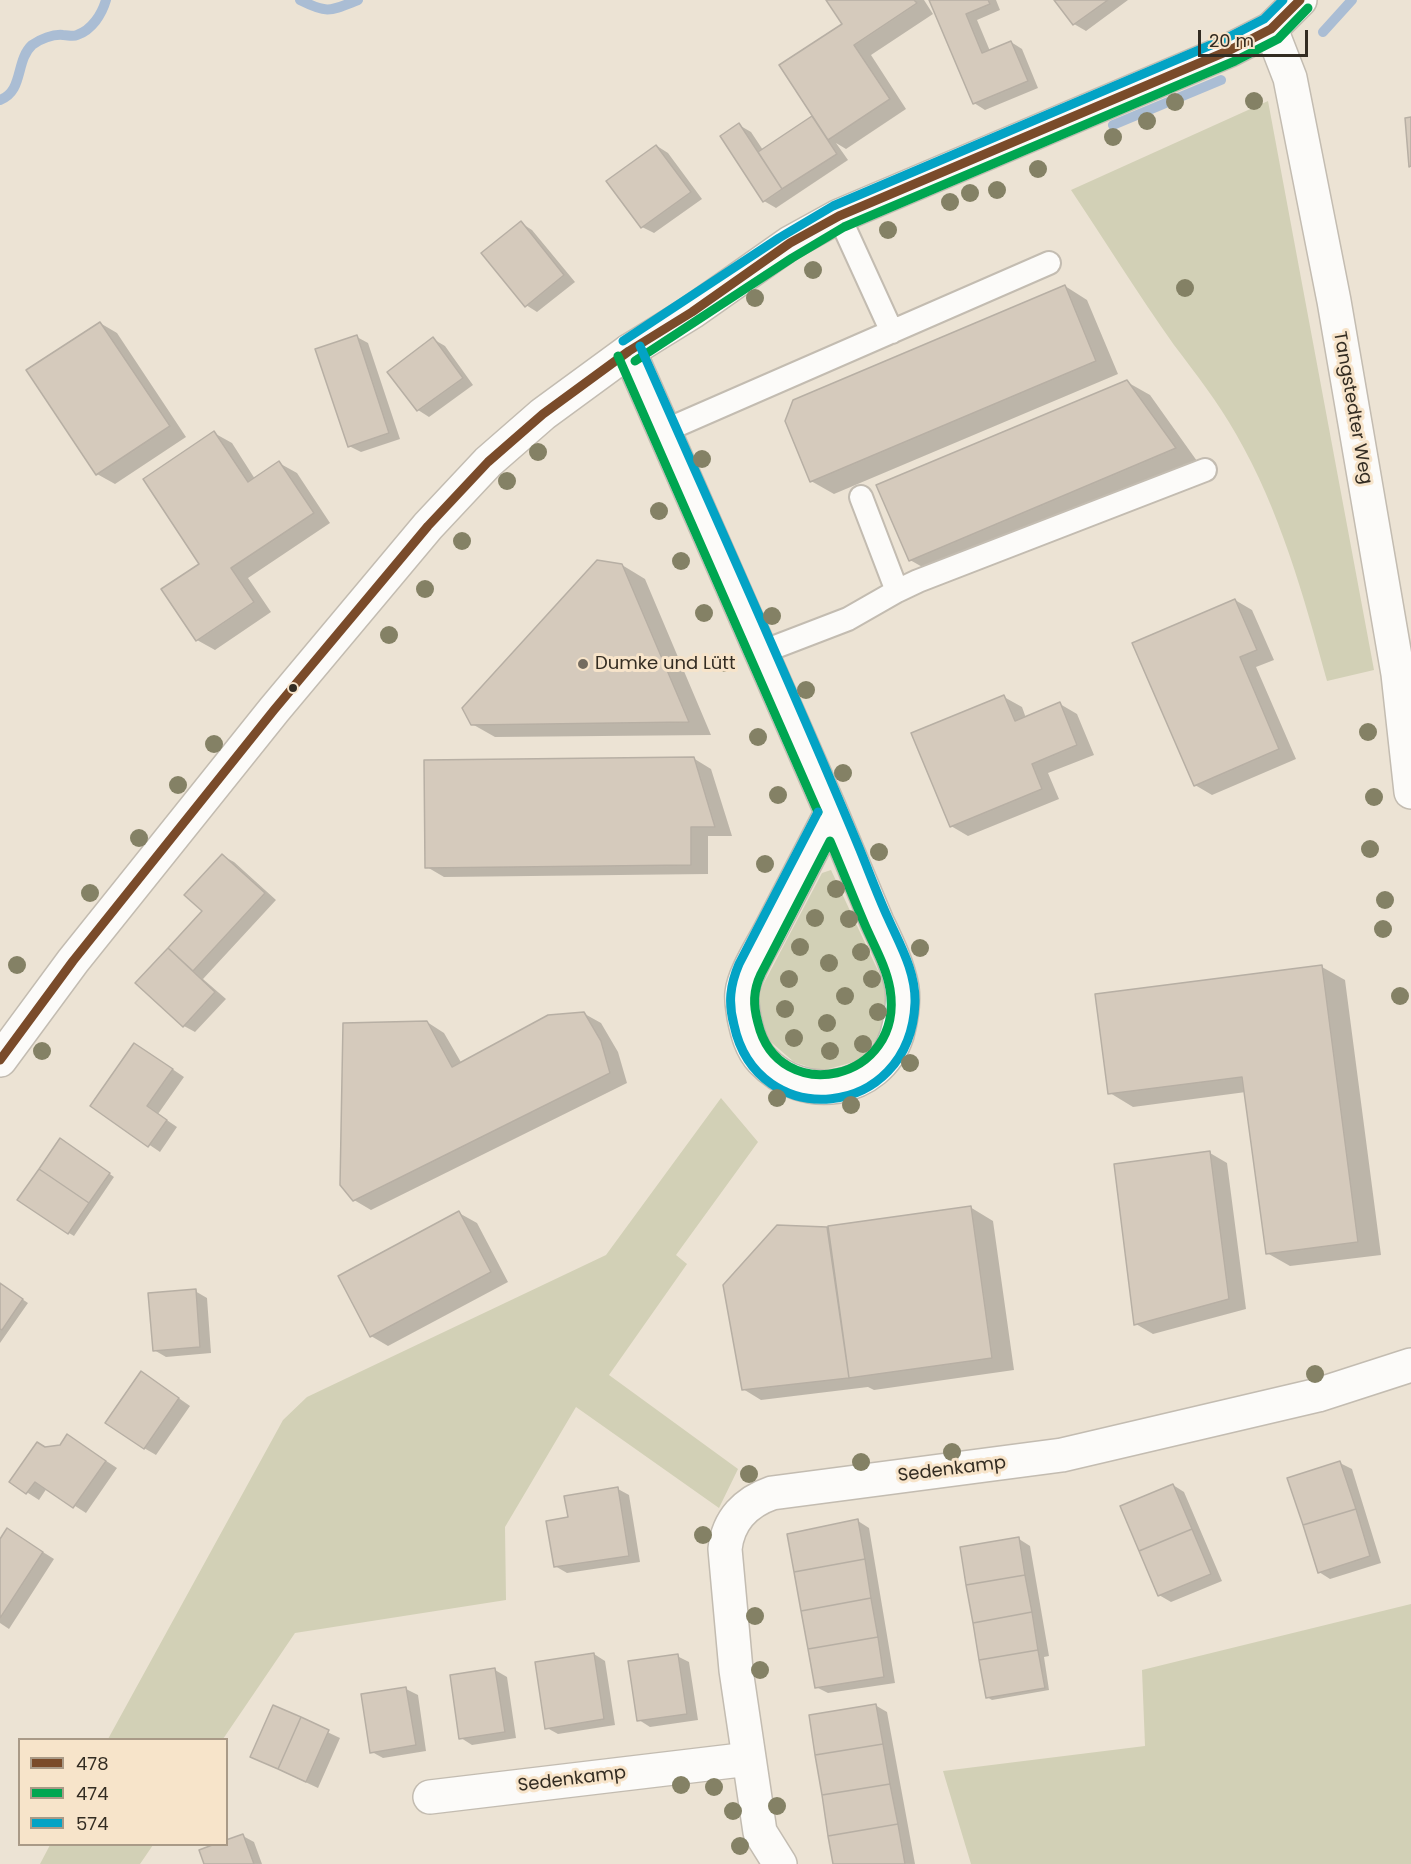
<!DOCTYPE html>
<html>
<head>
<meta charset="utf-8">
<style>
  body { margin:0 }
  #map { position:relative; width:1411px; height:1864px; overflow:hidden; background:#ece3d4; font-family:Poppins,sans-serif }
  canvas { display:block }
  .legend { position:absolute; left:18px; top:1738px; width:210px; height:108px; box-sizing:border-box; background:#f7e4ca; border:2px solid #a99a87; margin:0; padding:8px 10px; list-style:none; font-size:18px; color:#332c22 }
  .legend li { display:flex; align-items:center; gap:12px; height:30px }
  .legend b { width:30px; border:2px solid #a99a87 }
  .scale { position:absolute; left:1198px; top:30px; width:110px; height:27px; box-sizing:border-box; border:3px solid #332c22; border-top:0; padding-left:8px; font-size:18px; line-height:21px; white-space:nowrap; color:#332c22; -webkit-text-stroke:4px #f7e4ca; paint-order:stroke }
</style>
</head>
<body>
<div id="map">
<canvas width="1411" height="1864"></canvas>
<ul class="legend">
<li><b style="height:8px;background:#7a4b2a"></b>478</li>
<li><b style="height:8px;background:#00a651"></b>474</li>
<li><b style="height:8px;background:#03a3c5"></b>574</li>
</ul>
<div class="scale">20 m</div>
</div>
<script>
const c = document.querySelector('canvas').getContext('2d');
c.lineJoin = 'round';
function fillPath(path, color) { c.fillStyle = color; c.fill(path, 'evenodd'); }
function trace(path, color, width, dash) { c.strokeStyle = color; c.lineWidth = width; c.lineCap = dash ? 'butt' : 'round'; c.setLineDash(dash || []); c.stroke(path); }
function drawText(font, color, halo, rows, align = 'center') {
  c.font = font + ' Poppins,sans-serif'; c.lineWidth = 6; c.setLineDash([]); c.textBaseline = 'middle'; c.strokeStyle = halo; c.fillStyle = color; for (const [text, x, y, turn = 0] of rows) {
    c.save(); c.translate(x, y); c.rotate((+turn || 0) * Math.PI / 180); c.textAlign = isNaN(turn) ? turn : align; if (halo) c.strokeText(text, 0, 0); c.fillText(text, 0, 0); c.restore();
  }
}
fillPath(new Path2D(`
  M 1268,101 L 1374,670 L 1327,681 C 1304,597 1280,510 1236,434 C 1218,402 1196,374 1174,345 C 1138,294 1105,241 1071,190 Z
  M 831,870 L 887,990 L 888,1007 L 878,1036 L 861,1060 L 821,1071 L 794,1062 L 765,1037 L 756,998 L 822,873 Z
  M 721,1098 L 758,1142 L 676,1255 L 687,1264 L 609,1375 L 738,1469 L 719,1508 L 576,1407 L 505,1527 L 506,1600 L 295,1633 L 223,1739 L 108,1739 L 283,1420 L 307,1397 L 606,1255 Z
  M 1411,1604 L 1411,1864 L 971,1864 L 943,1771 L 1145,1746 L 1142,1670 Z
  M 50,1845 L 50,1844 L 153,1845 L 140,1864 L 40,1864 Z`), '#d2d0b6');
fillPath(new Path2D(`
  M 828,0 L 924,0 L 933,14 L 871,55 L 906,109 L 846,149 L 836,143 L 848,160 L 776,208 L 764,201 L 739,125 L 751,132 L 763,150 L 814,116 L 844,25 Z
  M 930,0 L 996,0 L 1000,10 L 977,20 L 990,51 L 1011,42 L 1022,49 L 1038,88 L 985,110 L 974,103 Z
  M 1056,0 L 1128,0 L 1086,31 L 1074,24 Z
  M 657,146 L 668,153 L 702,199 L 654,233 L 642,227 Z
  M 521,223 L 532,230 L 575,282 L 537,312 L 526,305 Z
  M 1065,286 L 1087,300 L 1118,374 L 834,494 L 811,481 Z
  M 100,323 L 117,333 L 186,437 L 115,484 L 97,474 Z
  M 357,337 L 368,343 L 400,439 L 361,452 L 349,446 Z
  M 433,339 L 445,346 L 473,385 L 429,417 L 418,410 Z
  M 1127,382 L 1150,395 L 1197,461 L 933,573 L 910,560 Z
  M 214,433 L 232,443 L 255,479 L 279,463 L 297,473 L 330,523 L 248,578 L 271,612 L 215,650 L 197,640 L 201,565 Z
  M 622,565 L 645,579 L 711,735 L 495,737 L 472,724 Z
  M 1235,600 L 1252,610 L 1274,660 L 1256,667 L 1296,759 L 1212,795 L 1195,785 Z
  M 1004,697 L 1022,707 L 1026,718 L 1060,704 L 1077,714 L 1094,755 L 1048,773 L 1059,799 L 968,836 L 951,826 Z
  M 693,758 L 711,769 L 732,836 L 708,836 L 708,874 L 444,877 L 427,867 Z
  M 223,856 L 234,862 L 276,900 L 203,979 L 226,999 L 195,1032 L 184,1026 L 137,983 L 204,911 Z
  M 1322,967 L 1345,980 L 1381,1255 L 1290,1266 L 1267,1253 L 1246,1092 L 1133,1107 L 1110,1093 Z
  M 583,1013 L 601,1023 L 618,1052 L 627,1083 L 371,1210 L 354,1200 L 427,1022 L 444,1033 L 462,1064 Z
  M 146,1051 L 184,1077 L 158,1114 L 177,1127 L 160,1152 L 92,1106 Z
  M 66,1143 L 114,1177 L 74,1236 L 69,1233 Z
  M 1210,1153 L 1227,1163 L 1246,1309 L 1153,1334 L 1136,1324 Z
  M 970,1207 L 993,1221 L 1014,1370 L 874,1390 L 868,1387 L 761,1400 L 743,1389 L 827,1228 L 830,1230 Z
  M 459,1213 L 477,1223 L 508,1282 L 388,1346 L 371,1336 Z
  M 0,1284 L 28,1303 L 0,1343 Z
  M 195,1291 L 207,1298 L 211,1353 L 166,1357 L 154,1350 Z
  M 153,1380 L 190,1406 L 156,1455 L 144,1448 Z
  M 79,1443 L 117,1468 L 86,1513 L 47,1488 L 39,1500 L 11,1482 L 45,1448 Z
  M 1340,1463 L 1352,1469 L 1381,1563 L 1330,1579 L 1319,1572 Z
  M 1173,1485 L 1184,1492 L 1222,1581 L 1171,1602 L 1159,1595 Z
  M 618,1489 L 629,1495 L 640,1562 L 567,1573 L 555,1566 L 569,1518 Z
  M 858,1521 L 869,1528 L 895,1683 L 828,1693 L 816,1687 Z
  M 19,1537 L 54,1559 L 9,1629 L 0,1623 L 0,1542 Z
  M 1019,1539 L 1030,1546 L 1049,1656 L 1044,1657 L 1049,1690 L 992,1700 L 987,1697 Z
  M 594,1654 L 605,1661 L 615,1725 L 558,1734 L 547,1728 Z
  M 677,1656 L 689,1662 L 698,1720 L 650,1727 L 639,1720 Z
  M 495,1670 L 507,1677 L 516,1738 L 472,1745 L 461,1738 Z
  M 406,1689 L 418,1695 L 426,1751 L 383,1758 L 372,1752 Z
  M 875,1705 L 887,1712 L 915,1864 L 834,1864 Z
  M 274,1707 L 340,1738 L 318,1788 L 252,1757 Z
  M 243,1836 L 254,1842 L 262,1864 L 205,1864 L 226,1844 Z`), '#0003');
trace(new Path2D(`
  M 300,0 C 328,14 330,11 358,0
  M 1323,32 L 1352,0
  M 0,100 C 24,91 15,61 32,45 C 40,39 53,34 63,35 C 68,35 73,37 77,35 C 92,30 102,14 106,0
  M 1113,125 L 1221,80`), '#aabdd4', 10);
const building = new Path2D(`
  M 826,0 L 914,0 L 917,3 L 854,45 L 890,99 L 828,140 L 779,65 L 842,24 Z
  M 929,0 L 988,0 L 990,4 L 966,14 L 982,53 L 1011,41 L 1028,81 L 973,104 Z
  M 1054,0 L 1108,0 L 1073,25 Z
  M 812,116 L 837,154 L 782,189 L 758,152 Z
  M 1411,117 L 1411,166 L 1409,167 L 1405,118 Z
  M 739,123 L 782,189 L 763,202 L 720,136 Z
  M 656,145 L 691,192 L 641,228 L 606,181 Z
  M 521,221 L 564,275 L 525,307 L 481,253 Z
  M 1065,285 L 1096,361 L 810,482 L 785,421 L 793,400 Z
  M 100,322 L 170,426 L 96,475 L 26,370 Z
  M 357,335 L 389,433 L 348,447 L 315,349 Z
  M 433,337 L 463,378 L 417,411 L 387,372 Z
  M 1127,380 L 1176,448 L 909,561 L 876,485 Z
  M 214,431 L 248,482 L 279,461 L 314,513 L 231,568 L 254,602 L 196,641 L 161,589 L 199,564 L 143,479 Z
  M 597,560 L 622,564 L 689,722 L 471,725 L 462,708 Z
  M 1235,599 L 1257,650 L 1240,657 L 1279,749 L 1194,786 L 1132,643 Z
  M 1004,695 L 1015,721 L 1060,702 L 1077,745 L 1032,764 L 1042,789 L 950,827 L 911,733 Z
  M 694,757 L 715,827 L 691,827 L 691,865 L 425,868 L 424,760 Z
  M 222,854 L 265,893 L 193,971 L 168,948 L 202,911 L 184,895 Z
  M 168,948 L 215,992 L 183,1027 L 135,983 Z
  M 1322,965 L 1358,1242 L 1266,1254 L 1242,1077 L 1108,1094 L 1095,994 Z
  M 584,1012 L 601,1041 L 610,1073 L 353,1201 L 340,1185 L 343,1023 L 427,1021 L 452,1067 L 548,1015 Z
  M 134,1043 L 173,1069 L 147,1106 L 167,1120 L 148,1147 L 90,1106 Z
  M 60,1138 L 110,1173 L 89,1203 L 39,1169 Z
  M 1210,1151 L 1229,1299 L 1134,1325 L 1114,1164 Z
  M 39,1169 L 89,1203 L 68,1234 L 17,1200 Z
  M 971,1206 L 992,1358 L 849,1378 L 828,1226 Z
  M 459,1211 L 491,1272 L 370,1337 L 338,1276 Z
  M 777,1225 L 827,1227 L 849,1378 L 742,1390 L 723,1285 Z
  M 0,1283 L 23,1299 L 2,1330 L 0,1329 Z
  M 196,1289 L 200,1347 L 153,1351 L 148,1293 Z
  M 141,1371 L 179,1398 L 144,1449 L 105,1423 Z
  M 67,1434 L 106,1461 L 73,1508 L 35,1482 L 26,1494 L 9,1482 L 37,1442 L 45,1447 L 60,1445 Z
  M 1340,1461 L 1356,1509 L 1303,1525 L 1287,1478 Z
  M 1173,1484 L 1192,1529 L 1139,1551 L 1120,1506 Z
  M 618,1487 L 629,1556 L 554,1567 L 546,1521 L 568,1517 L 564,1496 Z
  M 1356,1509 L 1370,1556 L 1318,1573 L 1303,1525 Z
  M 858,1519 L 865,1559 L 794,1572 L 787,1534 Z
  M 7,1528 L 43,1552 L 0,1618 L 0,1539 Z
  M 1192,1529 L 1211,1574 L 1158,1596 L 1139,1551 Z
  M 1019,1537 L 1025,1575 L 966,1585 L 960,1547 Z
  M 865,1559 L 871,1598 L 801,1611 L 794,1572 Z
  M 1025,1575 L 1032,1612 L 973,1623 L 966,1585 Z
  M 871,1598 L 878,1637 L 808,1649 L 801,1611 Z
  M 1032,1612 L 1038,1650 L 979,1660 L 973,1623 Z
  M 878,1637 L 884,1677 L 815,1688 L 808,1649 Z
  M 1038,1650 L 1045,1688 L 986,1698 L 979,1660 Z
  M 594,1653 L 604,1719 L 545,1729 L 535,1662 Z
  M 678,1654 L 687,1714 L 637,1721 L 628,1661 Z
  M 495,1668 L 505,1732 L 459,1739 L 450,1675 Z
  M 406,1687 L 416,1745 L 370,1753 L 361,1694 Z
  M 876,1704 L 883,1744 L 815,1755 L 809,1715 Z
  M 273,1705 L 301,1717 L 278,1769 L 250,1757 Z
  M 301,1717 L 329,1730 L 306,1782 L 278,1769 Z
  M 883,1744 L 890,1784 L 822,1795 L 815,1755 Z
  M 890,1784 L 898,1824 L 828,1836 L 822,1795 Z
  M 898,1824 L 905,1864 L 833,1864 L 828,1836 Z
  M 243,1834 L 254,1864 L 204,1864 L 199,1850 L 215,1844 L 226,1844 L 226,1840 Z`);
fillPath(building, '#d5cabc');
trace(building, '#b7afa4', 1.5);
const service = new Path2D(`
  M 839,216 L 892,332
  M 664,431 L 1049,263
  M 897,591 L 918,581 L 1205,470
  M 762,652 L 848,619 L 897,591 L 861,497`);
const minor = new Path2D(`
  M 1271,29 L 1290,78 L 1334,301 L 1398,674 L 1411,792
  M 629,351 C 696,503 763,655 829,807 C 845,845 861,883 877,922 C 887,943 898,965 902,988 C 904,1004 901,1020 897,1035 C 878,1094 803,1104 762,1060 C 751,1048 747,1032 744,1017 C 743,1009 741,1001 742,993 C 744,974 762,947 771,929 C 791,890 811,852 831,813
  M 430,1797 L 749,1759
  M 780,1864 L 760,1832 L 736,1670 L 725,1549 C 728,1520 746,1502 772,1493 L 1062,1455 L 1318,1395 L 1411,1365`);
const secondary = new Path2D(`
  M 0,1060 L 73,961 L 274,710 L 428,526 L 488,462 L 543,414 L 629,351 L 692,312 L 790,243 L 839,216 L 1230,50 L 1271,29 L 1300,0`);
trace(service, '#c3bcb1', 26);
trace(minor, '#c3bcb1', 36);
trace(secondary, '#c3bcb1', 36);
trace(service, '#fcfbf9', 22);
trace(minor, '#fcfbf9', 33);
trace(secondary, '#fcfbf9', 33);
trace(new Path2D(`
  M 0,1060 L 73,961 L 274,710 L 428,526 L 488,462 L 543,414 L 629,351 L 692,312 L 790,243 L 839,216 L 1230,50 L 1271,29 L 1300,0`), '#7a4b2a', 9);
trace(new Path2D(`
  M 618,356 L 818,812
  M 635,361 L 792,258 L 844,227 L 1235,61 L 1278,39 L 1308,8
  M 830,841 C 842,869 853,897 865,925 C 874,946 886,966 890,989 C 905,1082 778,1108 758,1023 C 753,1005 753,991 761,974 Z`), '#00a651', 9);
trace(new Path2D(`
  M 623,341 L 779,238 L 833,206 L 1225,39 L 1264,19 L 1283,0
  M 640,346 C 713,512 788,677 858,845 C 868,869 877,894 888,918 C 900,945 916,972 915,1003 C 910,1121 757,1133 734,1025 C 728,1003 730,985 739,964 L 818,812`), '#03a3c5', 9);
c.fillStyle = '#848165';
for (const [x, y] of [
  [1254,101],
  [1175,102],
  [1147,121],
  [1113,137],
  [1038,169],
  [997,190],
  [970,193],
  [950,202],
  [888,230],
  [813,270],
  [1185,288],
  [755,298],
  [538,452],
  [702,459],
  [507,481],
  [659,511],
  [462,541],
  [681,561],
  [425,589],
  [704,613],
  [772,616],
  [389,635],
  [725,663],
  [806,690],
  [1368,732],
  [758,737],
  [214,744],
  [843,773],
  [178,785],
  [778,795],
  [1374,797],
  [139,838],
  [1370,849],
  [879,852],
  [765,864],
  [836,889],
  [90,893],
  [1385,900],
  [815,918],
  [849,919],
  [1383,929],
  [800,947],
  [920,948],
  [861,952],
  [829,963],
  [17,965],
  [789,979],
  [872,979],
  [845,996],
  [1400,996],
  [785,1009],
  [878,1012],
  [827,1023],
  [794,1038],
  [863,1044],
  [42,1051],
  [830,1051],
  [910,1063],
  [777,1098],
  [851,1105],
  [1315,1374],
  [952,1452],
  [861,1462],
  [749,1474],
  [703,1535],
  [755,1616],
  [760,1670],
  [681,1785],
  [714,1787],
  [777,1806],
  [733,1811],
  [740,1846]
]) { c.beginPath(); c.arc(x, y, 9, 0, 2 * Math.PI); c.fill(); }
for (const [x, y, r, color] of [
  [583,664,6,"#746c60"],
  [293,688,5,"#332c22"]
]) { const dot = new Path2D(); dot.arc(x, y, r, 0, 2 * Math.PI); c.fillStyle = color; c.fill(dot); trace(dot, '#f7e4ca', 2); }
drawText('18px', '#332c22', '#f7e4ca', [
  ["Tangstedter Weg",1352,408,80],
  ["Sedenkamp",952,1470,-7],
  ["Sedenkamp",572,1780,-7]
]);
drawText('18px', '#332c22', '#f7e4ca', [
  ["Dumke und Lütt",595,664]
], 'left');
</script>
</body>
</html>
